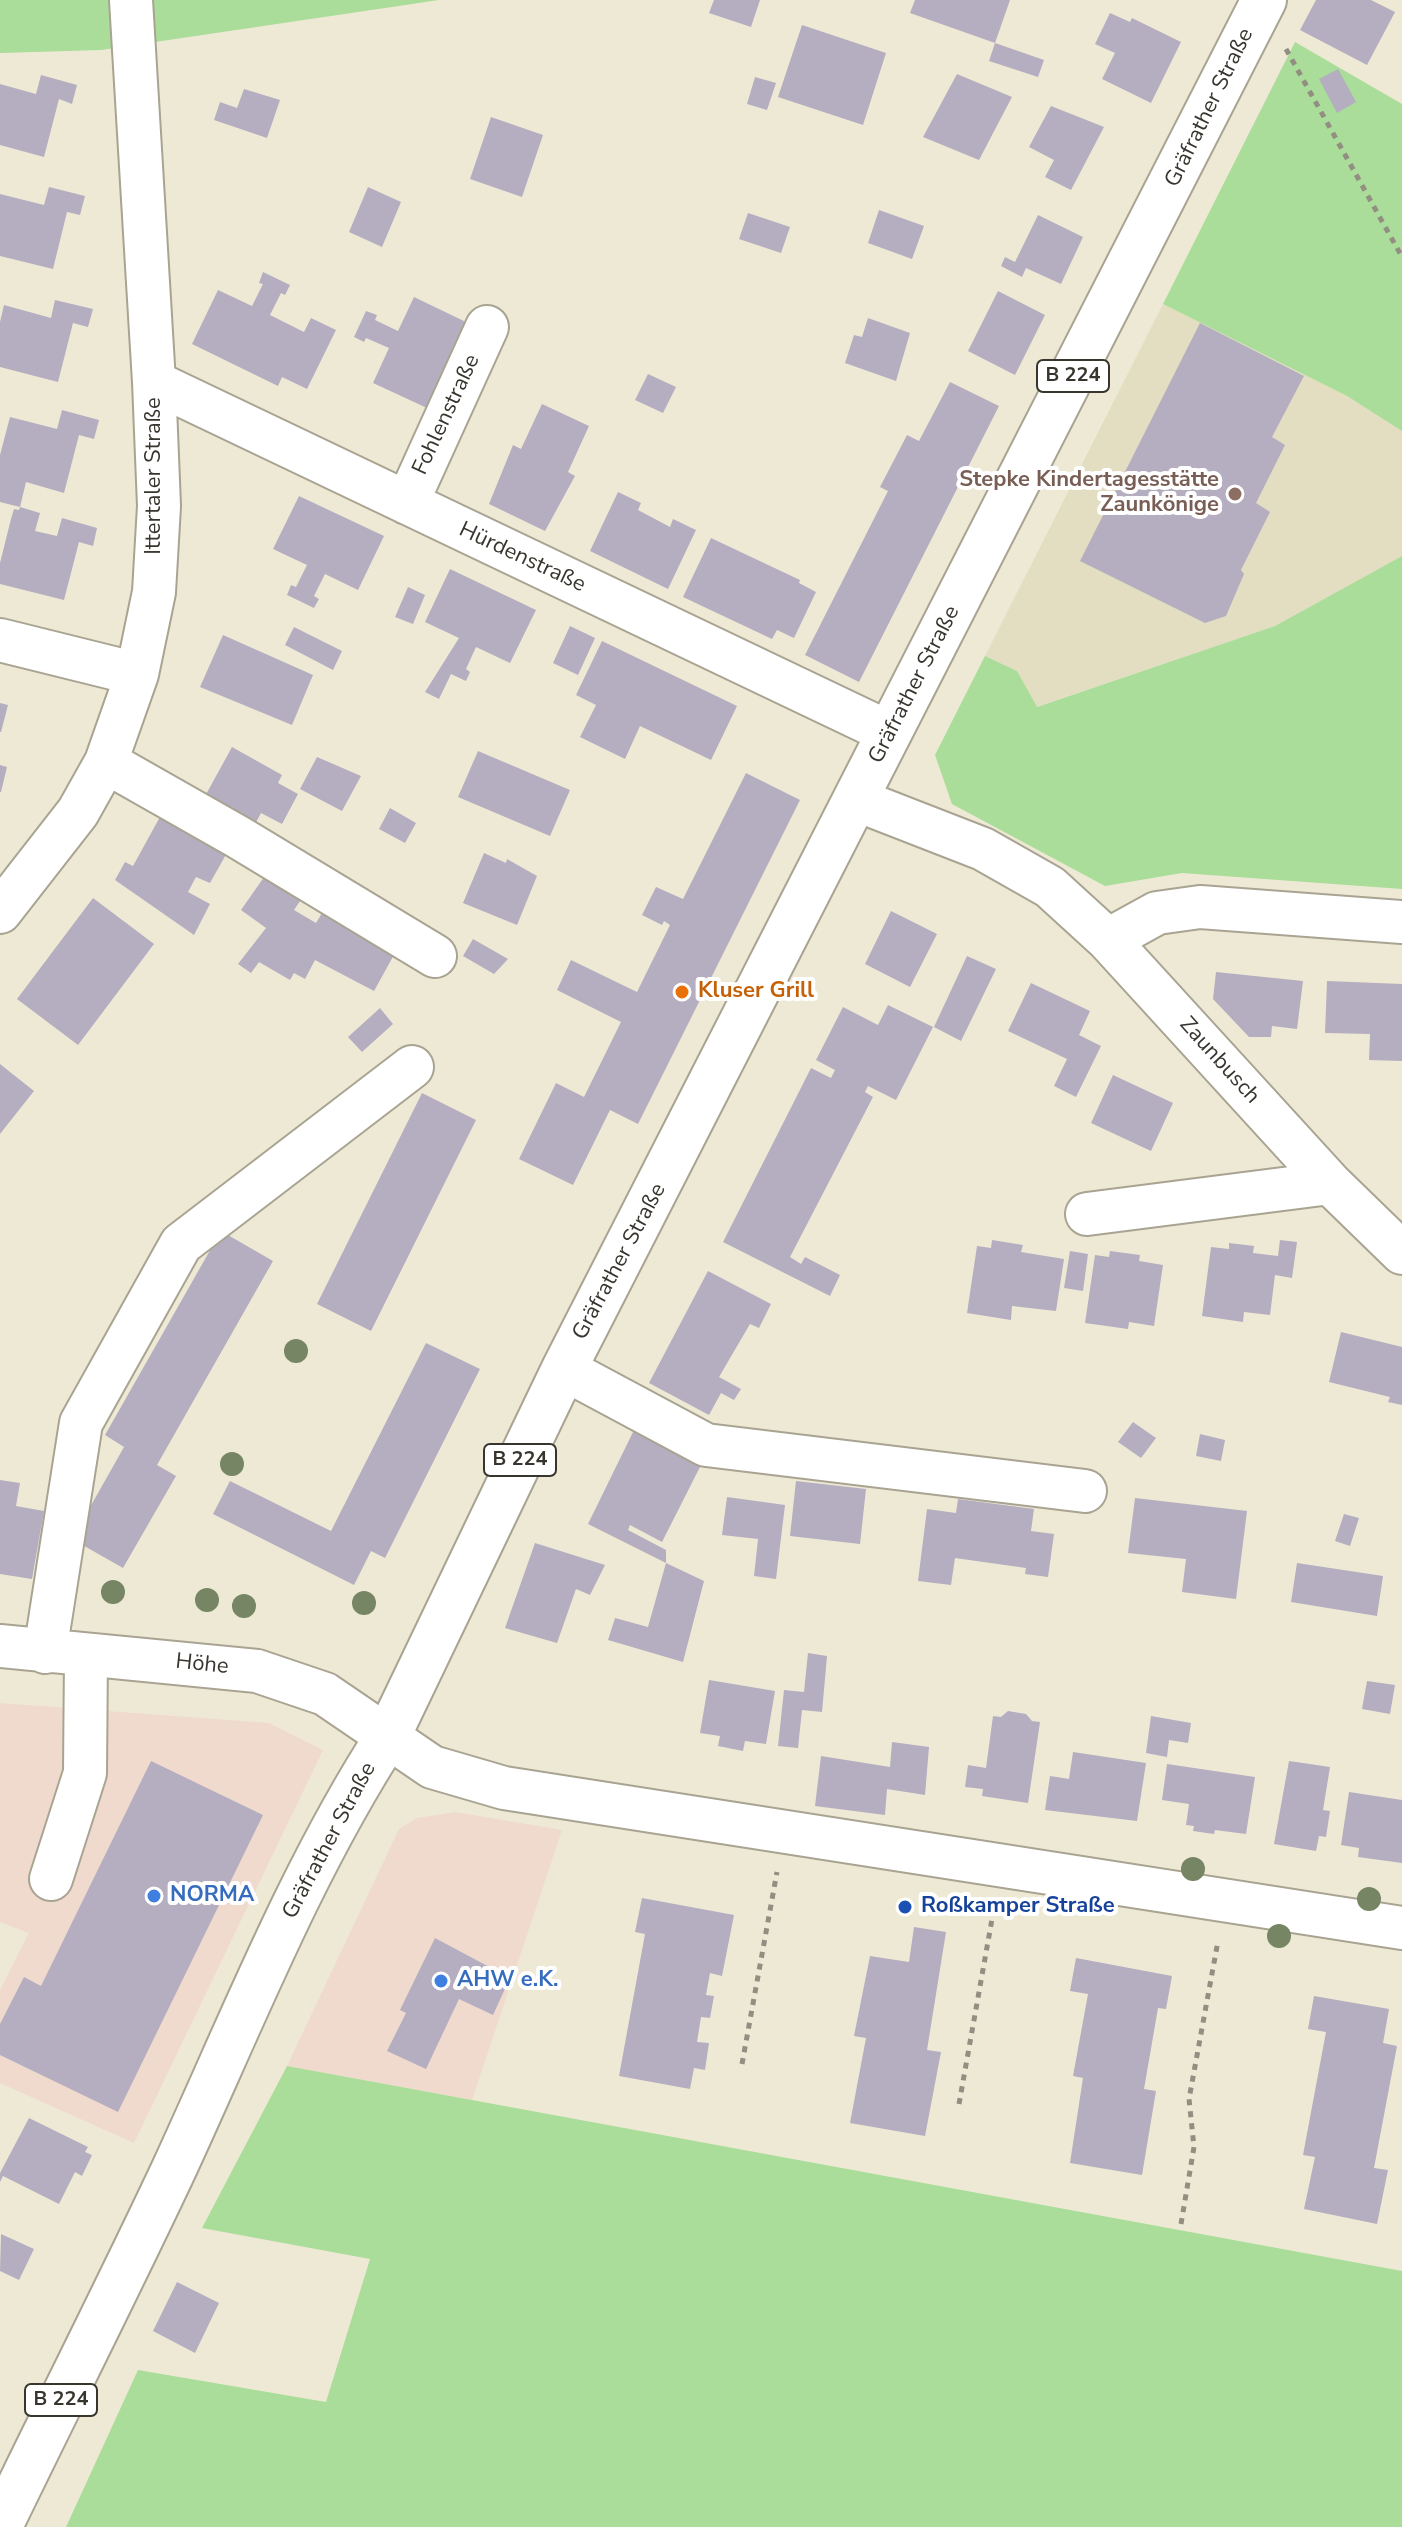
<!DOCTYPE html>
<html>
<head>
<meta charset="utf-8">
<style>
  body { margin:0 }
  canvas { display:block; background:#eee9d5 }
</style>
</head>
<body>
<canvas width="1402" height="2527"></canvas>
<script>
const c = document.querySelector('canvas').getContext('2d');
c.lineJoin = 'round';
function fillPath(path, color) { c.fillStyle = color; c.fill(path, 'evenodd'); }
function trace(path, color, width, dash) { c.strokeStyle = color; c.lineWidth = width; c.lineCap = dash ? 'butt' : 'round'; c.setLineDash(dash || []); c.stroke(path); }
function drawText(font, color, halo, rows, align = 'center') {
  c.font = font + ' "Nunito Sans",sans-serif'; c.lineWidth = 8; c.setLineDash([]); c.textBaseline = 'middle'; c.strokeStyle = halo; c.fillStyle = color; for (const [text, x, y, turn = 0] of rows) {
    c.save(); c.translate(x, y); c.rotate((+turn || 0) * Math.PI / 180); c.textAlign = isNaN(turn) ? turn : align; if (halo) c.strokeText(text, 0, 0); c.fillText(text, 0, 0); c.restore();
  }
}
fillPath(new Path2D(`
  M 0,1703 L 269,1723 L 323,1750 L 134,2143 L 0,2083 L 0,1990 L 29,1933 L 0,1922 Z
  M 455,1812 L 562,1830 L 472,2100 L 287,2066 L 399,1829 L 417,1818 Z`), '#f0dacd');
fillPath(new Path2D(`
  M 1163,304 L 1347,396 L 1402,431 L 1402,556 L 1275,626 L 1036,707 L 1017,671 L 985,656 Z`), '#e3ddc2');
fillPath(new Path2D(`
  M 0,0 L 439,0 L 101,50 L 0,53 Z
  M 1295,42 L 1402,104 L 1402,431 L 1347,396 L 1163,304 Z
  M 1402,556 L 1402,889 L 1182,873 L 1105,886 L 952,804 L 935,755 L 985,656 L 1017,671 L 1037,707 L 1275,626 Z
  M 287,2066 L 1402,2271 L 1402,2527 L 66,2527 L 138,2370 L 326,2402 L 370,2259 L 202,2228 Z`), '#ad9');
fillPath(new Path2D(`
  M 714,0 L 760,0 L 751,27 L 709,13 Z
  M 915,0 L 1010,0 L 995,43 L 1044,60 L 1038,77 L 989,61 L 995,43 L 910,13 Z
  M 1316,0 L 1371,0 L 1395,12 L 1367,65 L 1300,30 Z
  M 1110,13 L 1130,22 L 1132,18 L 1181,42 L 1151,103 L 1102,79 L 1115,53 L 1095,44 Z
  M 802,25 L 886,53 L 863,125 L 778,97 Z
  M 1338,69 L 1356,102 L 1337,113 L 1319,79 Z
  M 957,74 L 1012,97 L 979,160 L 923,137 Z
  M 41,75 L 77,85 L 72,104 L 59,99 L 44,157 L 0,145 L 0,84 L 36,94 Z
  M 755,77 L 776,83 L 767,110 L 747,104 Z
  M 244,89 L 280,100 L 267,138 L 214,120 L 220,102 L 237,108 Z
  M 1051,106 L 1104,127 L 1071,190 L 1045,177 L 1054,160 L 1029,147 Z
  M 491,117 L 543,135 L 522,197 L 470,179 Z
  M 49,187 L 85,196 L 80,215 L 67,212 L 53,269 L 0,256 L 0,194 L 44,205 Z
  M 368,187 L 401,202 L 382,247 L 349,232 Z
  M 879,210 L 924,226 L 912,259 L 868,243 Z
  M 748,213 L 790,227 L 781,253 L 739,239 Z
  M 1038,215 L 1083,237 L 1061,284 L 1026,268 L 1022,277 L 1001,266 L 1005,257 L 1015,262 Z
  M 263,272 L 290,285 L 285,295 L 281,293 L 270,315 L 304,332 L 311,318 L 336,330 L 307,389 L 282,377 L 278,386 L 192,344 L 218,290 L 252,306 L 263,284 L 259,283 Z
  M 998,291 L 1045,315 L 1015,375 L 968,351 Z
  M 414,297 L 468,323 L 427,408 L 373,383 L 389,348 L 366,338 L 364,342 L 354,337 L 366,311 L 377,315 L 375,320 L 398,331 Z
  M 55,300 L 93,309 L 88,327 L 73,323 L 58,382 L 0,367 L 0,322 L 4,305 L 51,318 Z
  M 868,318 L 910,333 L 896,381 L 845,363 L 854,335 L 862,337 Z
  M 1200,323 L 1304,376 L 1272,437 L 1285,445 L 1256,503 L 1270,512 L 1241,570 L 1244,574 L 1226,616 L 1205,623 L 1080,561 Z
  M 648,374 L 676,387 L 663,413 L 635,400 Z
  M 950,382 L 999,406 L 859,682 L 805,655 L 888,491 L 880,487 L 907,435 L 919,441 Z
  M 542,404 L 589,426 L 568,472 L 575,476 L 545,531 L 489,504 L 513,445 L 521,449 Z
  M 62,410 L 99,420 L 94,439 L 79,435 L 64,493 L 26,482 L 20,507 L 0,502 L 0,455 L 10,417 L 57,429 Z
  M 618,492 L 641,503 L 638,510 L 670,527 L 673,519 L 696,530 L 668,589 L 590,551 Z
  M 299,496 L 384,536 L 358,590 L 325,574 L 314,596 L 319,599 L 314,608 L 287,595 L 291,585 L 296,587 L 307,565 L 273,549 Z
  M 20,507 L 40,513 L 35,531 L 57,536 L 62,518 L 97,528 L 93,546 L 79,542 L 64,600 L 0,584 L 0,563 L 11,519 L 14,509 L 19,510 Z
  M 711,538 L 800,580 L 799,583 L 816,592 L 794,638 L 777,630 L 772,639 L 683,597 Z
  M 450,569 L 536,610 L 510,663 L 476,647 L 466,669 L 470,672 L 466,681 L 451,674 L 439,699 L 425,692 L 459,638 L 425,622 Z
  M 408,587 L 425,595 L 413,624 L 395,617 Z
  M 570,626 L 595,638 L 578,675 L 553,663 Z
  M 294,627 L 342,651 L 333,670 L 285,645 Z
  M 223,635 L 313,675 L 292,725 L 200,687 Z
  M 602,641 L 737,706 L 711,760 L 640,726 L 625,759 L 580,737 L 596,705 L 576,695 Z
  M 0,703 L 8,705 L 1,732 L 0,732 Z
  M 232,747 L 282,775 L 278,783 L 298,794 L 282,824 L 261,813 L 254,826 L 204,798 Z
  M 478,751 L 570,790 L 550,836 L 458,797 Z
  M 317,757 L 361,776 L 342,811 L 300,789 Z
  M 0,765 L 7,767 L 1,792 L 0,792 Z
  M 746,773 L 800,800 L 638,1124 L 610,1110 L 573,1185 L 519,1159 L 556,1083 L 584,1097 L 621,1022 L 557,990 L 571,960 L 637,992 L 670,925 L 664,921 L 662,925 L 642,915 L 656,887 L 683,899 Z
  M 390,808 L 416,823 L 405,843 L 379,829 Z
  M 161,815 L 228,851 L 210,883 L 196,877 L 188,892 L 210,904 L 194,935 L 115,880 L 125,862 L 133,866 Z
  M 484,853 L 506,863 L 507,859 L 537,876 L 517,925 L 463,903 Z
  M 269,870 L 304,895 L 294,910 L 316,923 L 322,913 L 395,953 L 374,991 L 315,960 L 305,979 L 294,973 L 290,980 L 259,962 L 251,973 L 238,964 L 266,928 L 241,910 Z
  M 93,898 L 154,944 L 78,1045 L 17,999 Z
  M 891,911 L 937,934 L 910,987 L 865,964 Z
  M 473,939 L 508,959 L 494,974 L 463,956 Z
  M 967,956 L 996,969 L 961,1041 L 934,1027 Z
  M 1216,972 L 1303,981 L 1297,1029 L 1272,1026 L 1271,1037 L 1249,1037 L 1213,999 Z
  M 1327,981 L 1402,984 L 1402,1061 L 1369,1060 L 1370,1034 L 1325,1033 Z
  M 1031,983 L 1090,1011 L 1079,1035 L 1101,1046 L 1076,1097 L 1054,1086 L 1067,1059 L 1008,1031 Z
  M 888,1005 L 933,1027 L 896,1100 L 868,1086 L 865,1092 L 873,1097 L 790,1257 L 801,1264 L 805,1257 L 840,1275 L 830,1296 L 723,1242 L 811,1068 L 831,1078 L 835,1070 L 816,1060 L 843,1007 L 878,1025 Z
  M 380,1008 L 393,1024 L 362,1052 L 348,1037 Z
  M 0,1064 L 34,1091 L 0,1134 Z
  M 1113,1075 L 1173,1103 L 1151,1151 L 1091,1123 Z
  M 422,1093 L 476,1120 L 371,1331 L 317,1304 Z
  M 221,1231 L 273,1261 L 157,1465 L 176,1476 L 123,1568 L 72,1539 L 124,1447 L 105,1435 Z
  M 992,1240 L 1023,1245 L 1021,1252 L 1064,1259 L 1056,1311 L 1012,1306 L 1011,1320 L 967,1313 L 977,1246 L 991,1248 Z
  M 1280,1240 L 1297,1242 L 1292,1278 L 1275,1275 L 1270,1315 L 1244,1312 L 1243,1322 L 1202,1316 L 1211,1247 L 1229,1249 L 1229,1243 L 1254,1246 L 1253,1253 L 1278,1256 Z
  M 1070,1251 L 1088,1254 L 1083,1291 L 1064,1288 Z
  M 1110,1251 L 1140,1255 L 1139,1261 L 1163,1265 L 1154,1326 L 1129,1322 L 1128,1329 L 1085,1323 L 1095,1255 L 1109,1257 Z
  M 708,1271 L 771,1304 L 759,1328 L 750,1324 L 719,1377 L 741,1389 L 734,1400 L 721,1393 L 709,1415 L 649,1383 Z
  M 1341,1332 L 1402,1347 L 1402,1405 L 1388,1402 L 1390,1397 L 1329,1382 Z
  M 426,1343 L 480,1369 L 385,1558 L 371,1551 L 354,1585 L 213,1514 L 230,1481 L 331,1531 Z
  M 1133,1422 L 1156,1438 L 1141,1458 L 1118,1442 Z
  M 634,1430 L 701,1465 L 662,1542 L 630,1525 L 628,1530 L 666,1550 L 666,1563 L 704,1581 L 683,1662 L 608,1640 L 615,1618 L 648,1627 L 666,1563 L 588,1524 Z
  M 1200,1434 L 1225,1440 L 1221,1461 L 1196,1456 Z
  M 0,1480 L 20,1483 L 16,1506 L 44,1511 L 32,1579 L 0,1574 Z
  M 796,1481 L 866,1489 L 860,1544 L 790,1536 Z
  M 727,1497 L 785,1505 L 776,1579 L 754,1576 L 758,1539 L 722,1535 Z
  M 1135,1498 L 1247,1511 L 1236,1599 L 1182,1592 L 1186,1559 L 1128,1553 Z
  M 958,1499 L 1034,1509 L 1031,1531 L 1054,1534 L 1048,1577 L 1025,1574 L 1026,1568 L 955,1558 L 951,1585 L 918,1581 L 927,1509 L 956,1513 Z
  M 1344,1514 L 1359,1518 L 1350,1546 L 1335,1541 Z
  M 535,1543 L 605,1565 L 590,1595 L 576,1589 L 557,1643 L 505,1628 Z
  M 1297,1563 L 1383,1576 L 1377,1616 L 1291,1602 Z
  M 808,1653 L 827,1656 L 822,1712 L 802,1710 L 798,1748 L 778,1746 L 784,1690 L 804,1692 Z
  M 709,1680 L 775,1691 L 766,1744 L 745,1741 L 743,1751 L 718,1746 L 720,1736 L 700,1733 Z
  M 1367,1681 L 1395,1685 L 1390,1714 L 1362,1709 Z
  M 1008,1711 L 1026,1714 L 1032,1721 L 1040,1722 L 1028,1803 L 982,1796 L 983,1789 L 965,1787 L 968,1765 L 986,1768 L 993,1716 L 1001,1717 Z
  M 1151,1716 L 1191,1723 L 1188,1743 L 1169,1740 L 1167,1757 L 1146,1753 Z
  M 892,1742 L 929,1747 L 925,1795 L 887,1789 L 885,1815 L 815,1806 L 821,1756 L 890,1767 Z
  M 1073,1752 L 1146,1763 L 1137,1821 L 1045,1810 L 1050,1776 L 1069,1779 Z
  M 151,1761 L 263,1815 L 118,2112 L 0,2055 L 0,2024 L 24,1977 L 41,1986 Z
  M 1289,1761 L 1330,1767 L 1323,1810 L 1330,1811 L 1326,1837 L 1319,1836 L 1316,1851 L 1274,1844 Z
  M 1167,1764 L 1255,1777 L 1246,1834 L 1215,1830 L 1214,1834 L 1193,1831 L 1194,1826 L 1186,1825 L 1189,1804 L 1162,1800 Z
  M 1349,1792 L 1402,1800 L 1402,1863 L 1358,1857 L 1359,1848 L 1341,1845 Z
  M 642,1898 L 734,1915 L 722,1976 L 710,1973 L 706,1995 L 714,1996 L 710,2018 L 701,2017 L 697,2042 L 709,2043 L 705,2070 L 694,2068 L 690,2089 L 619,2076 L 645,1934 L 635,1932 Z
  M 914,1927 L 946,1932 L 927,2050 L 941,2052 L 925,2136 L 850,2123 L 866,2038 L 854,2036 L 870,1956 L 909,1962 Z
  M 435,1938 L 510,1978 L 493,2015 L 459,1999 L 426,2069 L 387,2051 L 406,2013 L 400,2010 Z
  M 1076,1958 L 1172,1976 L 1166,2009 L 1158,2008 L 1144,2089 L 1156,2091 L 1142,2175 L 1070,2163 L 1083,2078 L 1073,2076 L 1088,1994 L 1070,1991 Z
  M 1314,1996 L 1389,2009 L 1383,2043 L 1397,2046 L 1374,2168 L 1388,2170 L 1377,2224 L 1304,2209 L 1315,2157 L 1303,2155 L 1326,2032 L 1308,2029 Z
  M 29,2118 L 88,2147 L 85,2152 L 92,2155 L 82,2176 L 75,2172 L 59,2204 L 3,2176 L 0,2182 L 0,2173 Z
  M 1,2234 L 34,2249 L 19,2280 L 0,2271 Z
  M 177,2282 L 219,2303 L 195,2353 L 153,2331 Z`), '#b4aec0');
const minor = new Path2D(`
  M 154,382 L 890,733
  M 407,503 L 487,327
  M 0,640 L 137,674
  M 106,762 L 238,837 L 435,956
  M 857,800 L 983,849 L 1050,887 L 1108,940 L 1330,1183 L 1402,1253
  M 0,912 L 78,812 L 106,762 L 137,674 L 154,592 L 159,506 L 154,382 L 131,0
  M 1108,940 L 1157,913 L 1200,907 L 1402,922
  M 1087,1214 L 1330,1183
  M 564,1369 L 706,1445 L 1085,1491
  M 0,1646 L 257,1671 L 325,1694 L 432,1767 L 504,1788 L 1402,1928
  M 45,1652 L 81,1423 L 181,1244 L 412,1067
  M 51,1879 L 85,1773 L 86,1655`);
const major = new Path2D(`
  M 0,2526 C 57,2408 117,2290 173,2171 C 241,2024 300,1872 388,1736 L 564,1369 L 1264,0`);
trace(minor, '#a9a492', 46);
trace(major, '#a9a492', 48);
trace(new Path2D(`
  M 1286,49 L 1402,257
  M 742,2064 L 777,1872
  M 959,2104 L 994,1908
  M 1181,2224 L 1194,2147 L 1189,2099 L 1218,1941`), '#928e81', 5, [6, 6]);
trace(minor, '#fff', 42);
trace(major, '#fff', 44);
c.fillStyle = '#768563';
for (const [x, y] of [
  [296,1351],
  [232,1464],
  [113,1592],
  [207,1600],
  [364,1603],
  [244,1606],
  [1193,1869],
  [1369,1899],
  [1279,1936]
]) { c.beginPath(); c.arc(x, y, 12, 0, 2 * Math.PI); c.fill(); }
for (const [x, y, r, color] of [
  [1235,494,8,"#8d6e63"],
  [682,992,8,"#e8710a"],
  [154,1896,8,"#3f7fe0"],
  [905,1907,8,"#1a4fb4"],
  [441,1981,8,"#3f7fe0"]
]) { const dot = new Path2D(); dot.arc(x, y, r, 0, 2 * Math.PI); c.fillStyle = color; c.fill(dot); trace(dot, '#fff', 3); }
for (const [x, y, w] of [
  [1073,376,72],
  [520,1460,72],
  [61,2400,72]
]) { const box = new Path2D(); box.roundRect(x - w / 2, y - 16, w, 32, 6); c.fillStyle = '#fff'; c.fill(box); trace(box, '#37352e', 2); }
drawText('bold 20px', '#37352e', null, [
  ["B 224",1073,376],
  ["B 224",520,1460],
  ["B 224",61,2400]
]);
drawText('22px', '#37352e', '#fff', [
  ["Gräfrather Straße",1210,108,-64],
  ["Fohlenstraße",447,415,-65],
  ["Ittertaler Straße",155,476,-90],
  ["Hürdenstraße",522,558,25],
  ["Gräfrather Straße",915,685,-63],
  ["Zaunbusch",1219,1061,48],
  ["Gräfrather Straße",620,1262,-62],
  ["Höhe",202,1665,6],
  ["Gräfrather Straße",330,1841,-62]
]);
drawText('bold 22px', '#785e54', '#fff', [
  ["Stepke Kindertagesstätte",1219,481],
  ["Zaunkönige",1219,506]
], 'right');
drawText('bold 22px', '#c56008', '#fff', [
  ["Kluser Grill",698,992]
], 'left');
drawText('bold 22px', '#366cbe', '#fff', [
  ["NORMA",170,1896],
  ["AHW e.K.",457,1981]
], 'left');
drawText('bold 22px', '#164399', '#fff', [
  ["Roßkamper Straße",921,1907]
], 'left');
</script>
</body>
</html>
